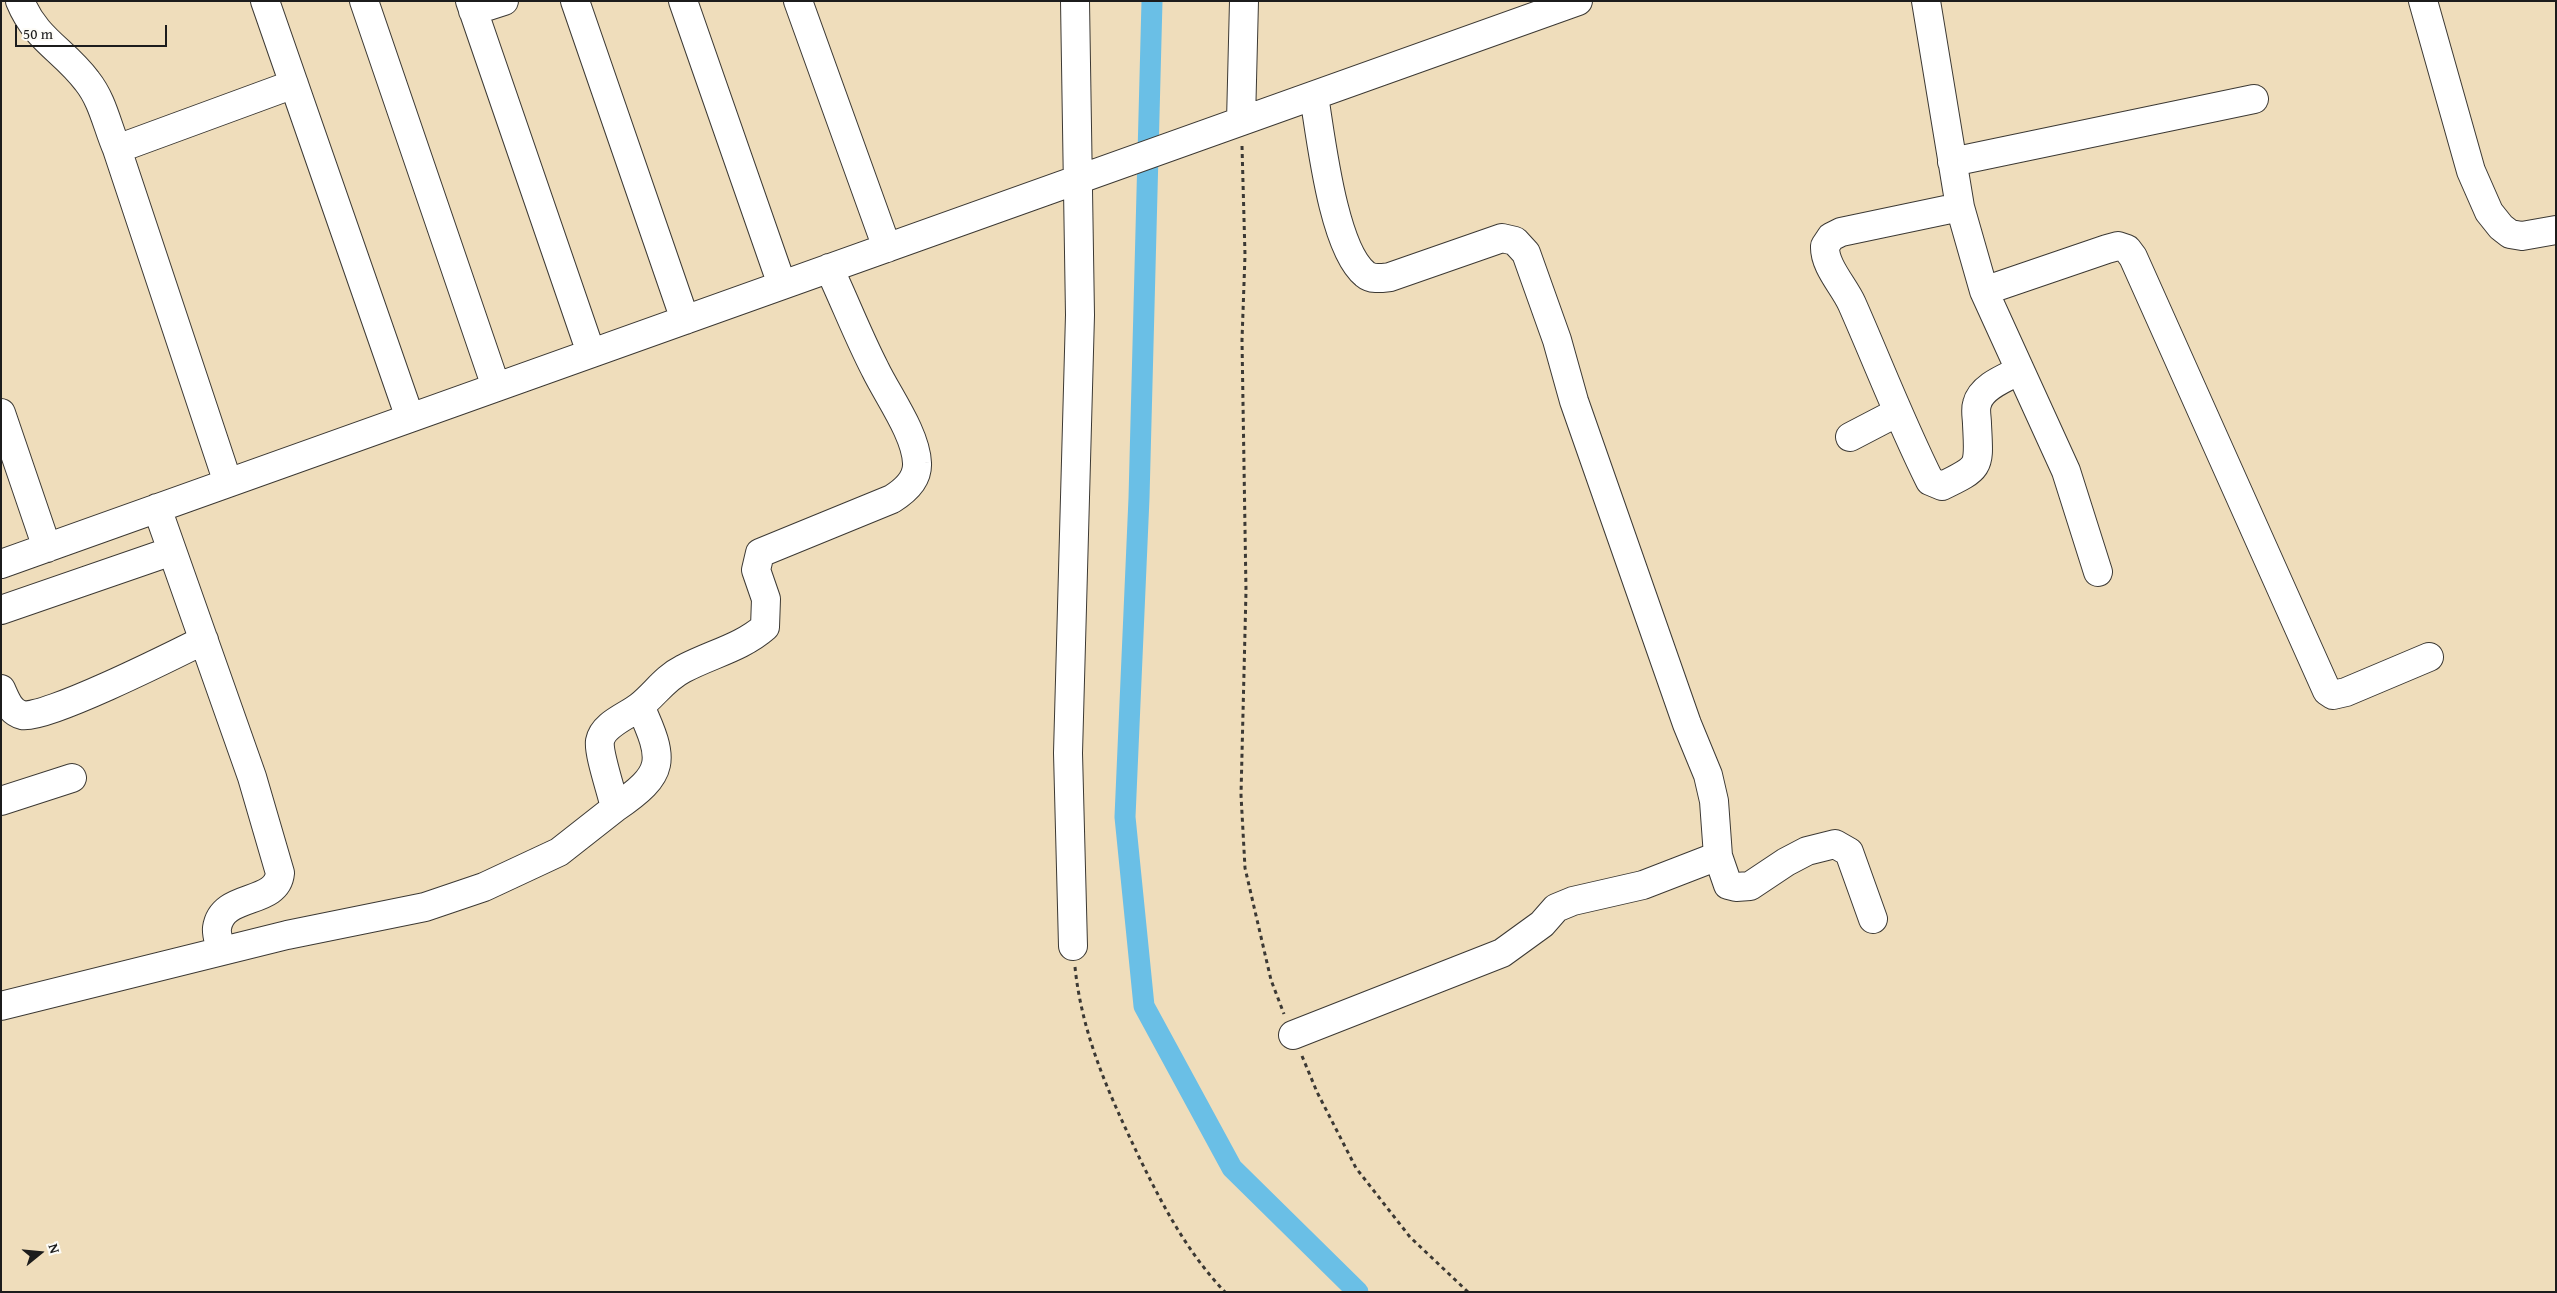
<!DOCTYPE html>
<html>
<head>
<meta charset="utf-8">
<style>
  body { margin:0 }
  #map { position:relative; width:2557px; height:1293px; overflow:hidden; background:#efddbb; font-family:"Gentium Book Plus",serif }
  canvas { display:block }
  .frame { position:absolute; inset:0; border:2px solid #1c1c1c; pointer-events:none }
  .north { position:absolute; left:15px; top:1228px; width:50px; height:50px; -webkit-text-stroke:4px #fdfcf7; paint-order:stroke; rotate:73deg; font-size:14px; font-weight:700; line-height:20px; text-align:center; color:#1c1c1c }
  .north::after { content:''; display:block; margin:auto; width:18px; height:22px; background:#1c1c1c; clip-path:polygon(50% 0,100% 100%,50% 72%,0 100%) }
  .scale { position:absolute; left:15px; top:25px; width:152px; height:22px; box-sizing:border-box; border:2px solid #1c1c1c; border-top:0; padding-left:6px; font-size:15px; line-height:18px; white-space:nowrap; color:#1c1c1c; -webkit-text-stroke:4px #fdfcf7; paint-order:stroke }
</style>
</head>
<body>
<div id="map">
<canvas width="2557" height="1293"></canvas>
<div class="frame"></div>
<div class="north">N</div>
<div class="scale">50 m</div>
</div>
<script>
const c = document.querySelector('canvas').getContext('2d');
c.lineJoin = 'round';
function trace(path, color, width, dash) { c.strokeStyle = color; c.lineWidth = width; c.lineCap = dash ? 'butt' : 'round'; c.setLineDash(dash || []); c.stroke(path); }
trace(new Path2D(`
  M 1152,1 L 1139,498 L 1125,817 L 1144,1006 L 1232,1168 L 1358,1292`), '#6abfe6', 21);
const minor = new Path2D(`
  M 20,1 C 36,40 64,50 87,81 C 103,101 107,126 117,149
  M 265,1 L 410,418
  M 364,1 L 496,387
  M 470,1 L 591,353
  M 575,1 L 685,320
  M 683,1 L 782,285
  M 798,1 L 887,248
  M 1926,1 L 1960,207 L 1984,291 L 2066,471 L 2098,572
  M 2423,1 L 2471,171 L 2489,212 L 2501,227 L 2510,234 L 2522,236 L 2556,230
  M 473,11 L 504,1
  M 1241,121 L 1244,1
  M 1952,162 L 2254,99
  M 1960,207 L 1841,232 L 1831,237 L 1825,246 C 1824,266 1844,286 1852,304 C 1878,363 1901,423 1930,481 L 1942,486 C 1982,467 1979,467 1977,424 C 1977,418 1975,410 1977,404 C 1981,387 2005,378 2019,371
  M 1984,291 L 2107,249 L 2118,246 L 2127,249 L 2133,257 L 2327,691 L 2333,695 L 2346,692 L 2429,657
  M 1,413 L 47,548
  M 1850,437 L 1898,412
  M 228,483 L 117,149 L 294,84
  M 157,508 L 252,777 L 280,873 C 277,906 222,892 217,928 C 216,935 220,944 221,951
  M 1,564 L 1578,1
  M 1,610 L 172,551
  M 1,689 C 6,700 10,712 22,715 C 45,720 176,654 204,640
  M 1,801 L 72,778
  M 615,808 C 666,773 665,761 640,706
  M 1718,856 L 1728,885 L 1736,887 L 1750,886 L 1786,862 L 1807,851 L 1835,844 L 1849,852 L 1873,919
  M 1073,946 L 1068,753 L 1080,315 L 1075,1
  M 1,1006 L 287,935 L 425,907 L 484,887 L 559,852 L 615,808 C 612,793 598,753 600,741 C 603,724 628,716 640,706 C 655,694 665,678 683,669 C 711,654 741,648 765,627 L 766,599 L 756,570 L 760,553 L 892,499 C 905,491 918,480 917,463 C 916,434 888,396 875,369 C 858,336 845,302 829,268
  M 1293,1035 L 1502,953 L 1542,924 L 1556,908 L 1573,901 L 1643,885 L 1718,856 L 1714,801 L 1708,775 L 1687,724 L 1574,401 L 1557,340 L 1526,253 L 1515,241 L 1502,238 L 1390,277 C 1382,278 1372,280 1365,274 C 1333,248 1321,138 1314,96`);
trace(minor, '#3c3934', 30);
trace(new Path2D(`
  M 1242,146 L 1245,255 L 1242,340 L 1246,591 L 1241,795 L 1245,868 L 1271,980 L 1284,1014
  M 1075,967 C 1082,1036 1110,1096 1139,1157 C 1163,1206 1187,1252 1225,1292
  M 1302,1056 L 1317,1092 L 1356,1168 L 1410,1237 L 1468,1292`), '#3c3934', 3, [4, 4]);
trace(minor, '#fff', 28);
</script>
</body>
</html>
